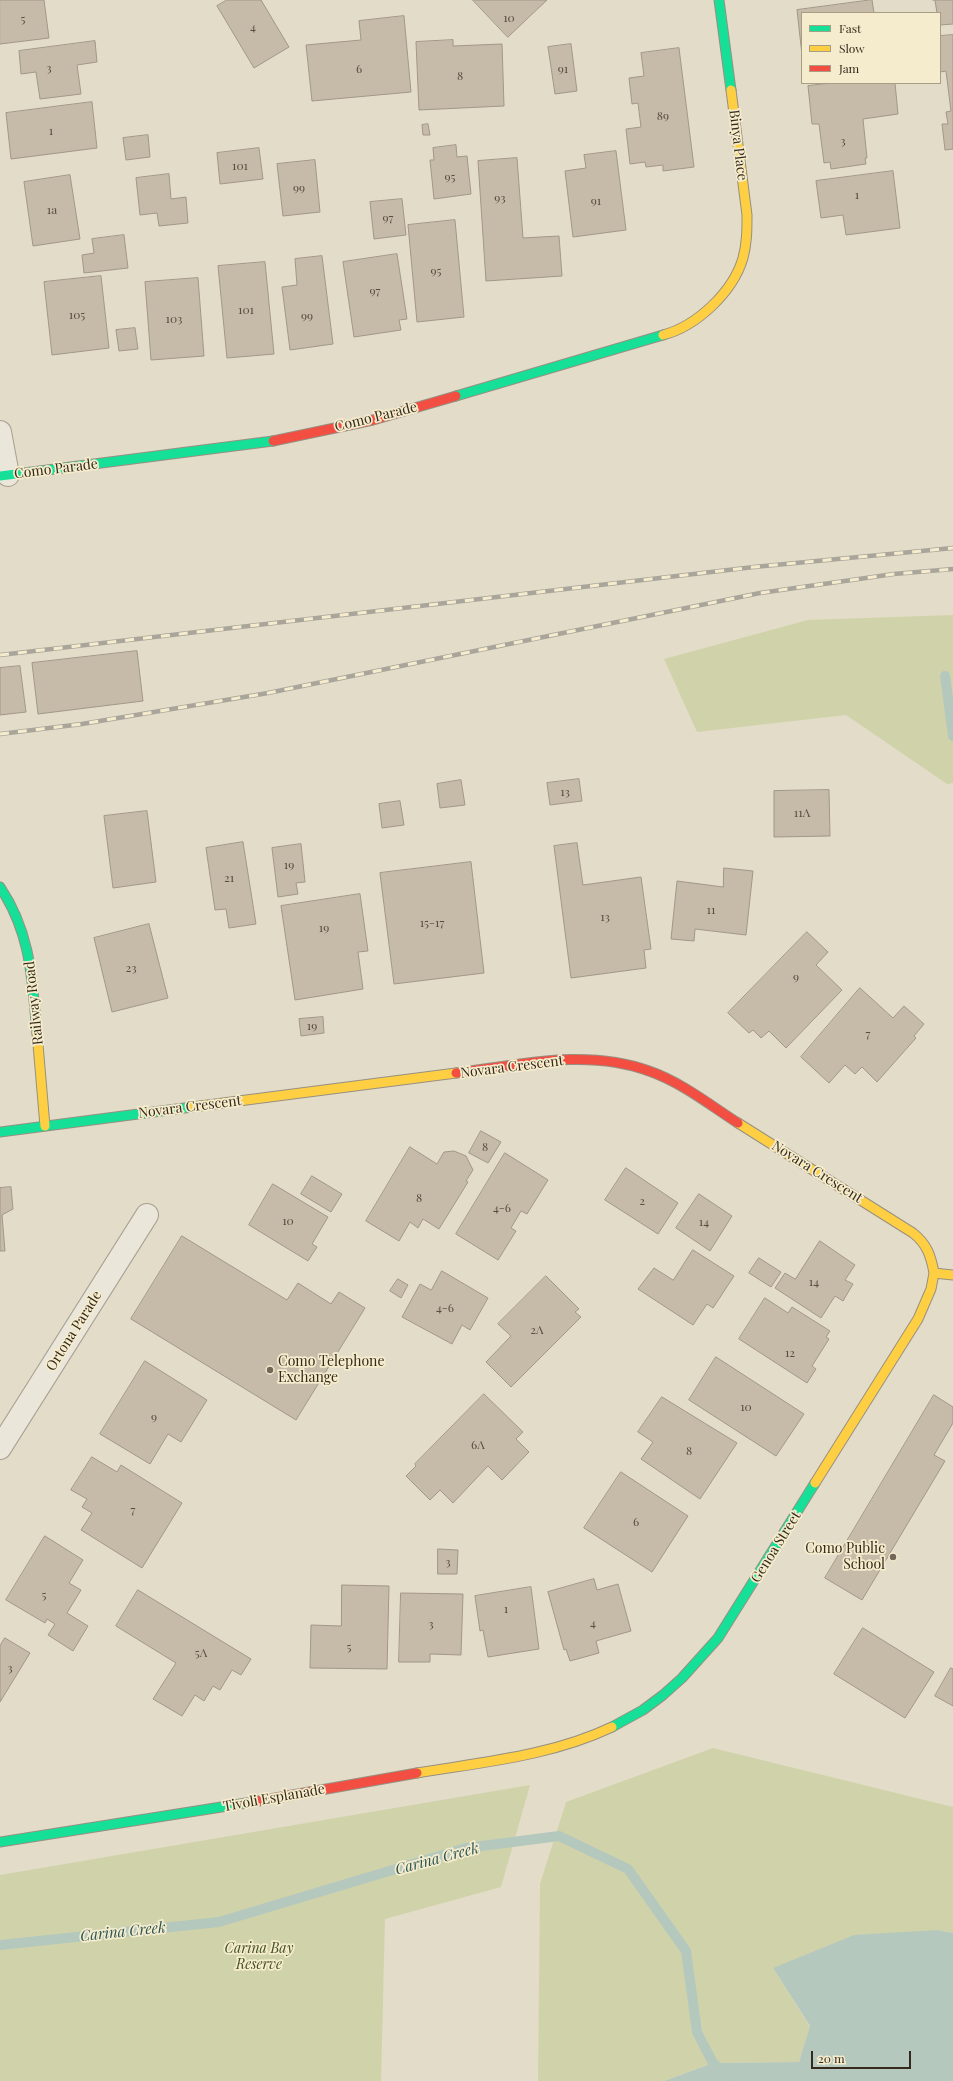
<!DOCTYPE html>
<html>
<head>
<meta charset="utf-8">
<style>
  body { margin:0 }
  #map { position:relative; width:953px; height:2081px; overflow:hidden; background:#e3dcc8; font-family:"Playfair Display",serif }
  canvas { display:block }
  .legend { position:absolute; left:801px; top:12px; width:140px; height:72px; box-sizing:border-box; background:#f5eccd; border:1px solid #a89e86; margin:0; padding:5px 7px; list-style:none; font-size:12px; color:#34291b }
  .legend li { display:flex; align-items:center; gap:8px; height:20px }
  .legend b { width:20px; border:1px solid #a89e86 }
  .scale { position:absolute; left:811px; top:2051px; width:100px; height:18px; box-sizing:border-box; border:2px solid #34291b; border-top:0; padding-left:5px; font-size:12px; line-height:14px; white-space:nowrap; color:#34291b; -webkit-text-stroke:3px #f5eccd; paint-order:stroke }
</style>
</head>
<body>
<div id="map">
<canvas width="953" height="2081"></canvas>
<ul class="legend">
<li><b style="height:5px;background:#16e098"></b>Fast</li>
<li><b style="height:5px;background:#ffcf43"></b>Slow</li>
<li><b style="height:5px;background:#f24e42"></b>Jam</li>
</ul>
<div class="scale">20 m</div>
</div>
<script>
const c = document.querySelector('canvas').getContext('2d');
c.lineJoin = 'round';
function fillPath(path, color) { c.fillStyle = color; c.fill(path, 'evenodd'); }
function trace(path, color, width, dash) { c.strokeStyle = color; c.lineWidth = width; c.lineCap = dash ? 'butt' : 'round'; c.setLineDash(dash || []); c.stroke(path); }
function drawText(font, color, halo, rows, align = 'center') {
  c.font = font + ' "Playfair Display",serif'; c.lineWidth = 3.5; c.setLineDash([]); c.textBaseline = 'middle'; c.strokeStyle = halo; c.fillStyle = color; for (const [text, x, y, turn = 0] of rows) {
    c.save(); c.translate(x, y); c.rotate((+turn || 0) * Math.PI / 180); c.textAlign = isNaN(turn) ? turn : align; if (halo) c.strokeText(text, 0, 0); c.fillText(text, 0, 0); c.restore();
  }
}
fillPath(new Path2D(`
  M 953,615 L 953,783 L 947,784 L 846,715 L 697,732 L 664,659 L 808,620 Z
  M 713,1748 L 953,1807 L 953,1933 L 937,1930 L 773,1968 L 810,2027 L 799,2062 L 713,2063 L 664,2081 L 538,2081 L 540,1884 L 566,1802 Z
  M 530,1785 L 501,1887 L 385,1919 L 381,2081 L 0,2081 L 0,1875 Z`), '#d0d3aa');
fillPath(new Path2D(`
  M 937,1930 L 953,1933 L 953,2081 L 664,2081 L 713,2063 L 799,2062 L 810,2026 L 773,1968 L 854,1935 Z`), '#b5c8bd');
trace(new Path2D(`
  M 945,676 L 953,736
  M 0,1945 L 219,1922 L 466,1848 L 559,1836 L 628,1869 L 686,1951 L 697,2032 L 713,2063 L 737,2081`), '#b5c8bd', 10);
const building = new Path2D(`
  M 0,0 L 44,0 L 49,38 L 0,44 Z
  M 227,0 L 261,0 L 289,47 L 254,68 L 217,6 Z
  M 473,0 L 547,0 L 508,37 Z
  M 872,0 L 874,13 L 802,13 L 802,55 L 797,10 Z
  M 933,0 L 953,0 L 953,24 L 940,25 L 940,13 L 937,13 L 935,0 Z
  M 404,16 L 411,92 L 312,101 L 306,45 L 361,40 L 359,21 Z
  M 953,35 L 953,149 L 945,150 L 942,124 L 948,124 L 946,112 L 951,111 L 946,71 L 940,72 L 940,36 Z
  M 453,40 L 453,46 L 502,44 L 504,106 L 419,110 L 416,42 Z
  M 95,41 L 97,62 L 77,65 L 81,94 L 40,99 L 36,72 L 21,74 L 19,51 Z
  M 571,44 L 577,91 L 555,94 L 548,47 Z
  M 679,48 L 694,167 L 663,171 L 663,165 L 646,167 L 645,162 L 630,164 L 626,129 L 641,127 L 638,103 L 632,104 L 629,78 L 644,76 L 641,53 Z
  M 831,83 L 895,83 L 898,114 L 863,119 L 867,158 L 865,158 L 866,164 L 831,169 L 830,162 L 824,163 L 819,124 L 812,124 L 808,86 Z
  M 92,102 L 97,148 L 11,159 L 6,113 Z
  M 428,124 L 430,135 L 423,135 L 422,125 Z
  M 148,135 L 150,157 L 126,160 L 123,138 Z
  M 456,145 L 457,157 L 467,156 L 471,194 L 434,199 L 430,160 L 434,160 L 433,148 Z
  M 259,148 L 263,179 L 220,184 L 217,153 Z
  M 616,151 L 626,230 L 573,237 L 565,171 L 586,168 L 584,155 Z
  M 517,158 L 523,238 L 559,236 L 562,276 L 486,281 L 478,161 Z
  M 315,160 L 320,212 L 283,216 L 277,164 Z
  M 893,171 L 900,228 L 846,235 L 843,215 L 821,218 L 816,181 Z
  M 169,174 L 171,199 L 186,197 L 188,223 L 159,226 L 157,213 L 140,215 L 136,178 Z
  M 70,175 L 80,239 L 33,246 L 24,182 Z
  M 402,199 L 406,235 L 374,239 L 370,202 Z
  M 455,220 L 464,317 L 417,322 L 408,225 Z
  M 124,235 L 128,268 L 84,273 L 82,255 L 94,253 L 92,239 Z
  M 397,254 L 407,319 L 399,320 L 401,330 L 354,337 L 343,262 Z
  M 322,256 L 333,344 L 290,350 L 282,287 L 297,285 L 295,259 Z
  M 265,262 L 274,354 L 227,358 L 218,266 Z
  M 101,276 L 109,348 L 52,355 L 44,282 Z
  M 198,278 L 204,356 L 151,360 L 145,282 Z
  M 135,328 L 138,349 L 119,351 L 116,330 Z
  M 137,651 L 143,701 L 38,714 L 32,663 Z
  M 20,666 L 26,712 L 0,715 L 0,668 Z
  M 579,779 L 582,801 L 550,805 L 547,783 Z
  M 461,780 L 465,805 L 440,808 L 437,784 Z
  M 829,790 L 830,836 L 774,837 L 774,791 Z
  M 400,801 L 404,825 L 382,828 L 379,804 Z
  M 147,811 L 156,882 L 113,888 L 104,816 Z
  M 243,842 L 256,924 L 229,928 L 226,909 L 215,910 L 206,848 Z
  M 577,843 L 583,885 L 641,877 L 651,949 L 644,950 L 646,968 L 571,978 L 554,846 Z
  M 301,844 L 305,882 L 296,883 L 298,894 L 278,897 L 272,848 Z
  M 471,862 L 484,973 L 394,984 L 380,873 Z
  M 724,868 L 753,871 L 746,935 L 695,929 L 694,941 L 671,939 L 677,881 L 723,887 Z
  M 360,894 L 368,951 L 358,952 L 363,989 L 295,1000 L 281,906 Z
  M 149,924 L 168,998 L 112,1012 L 94,938 Z
  M 807,932 L 828,952 L 816,965 L 842,990 L 786,1048 L 769,1031 L 761,1038 L 753,1030 L 749,1033 L 728,1013 Z
  M 860,988 L 893,1018 L 904,1006 L 924,1024 L 914,1036 L 916,1038 L 877,1082 L 862,1067 L 855,1074 L 845,1065 L 829,1083 L 801,1057 Z
  M 323,1017 L 324,1033 L 301,1036 L 299,1019 Z
  M 481,1131 L 501,1142 L 488,1163 L 469,1153 Z
  M 410,1147 L 437,1164 L 444,1152 L 454,1151 L 466,1156 L 473,1170 L 466,1181 L 468,1182 L 439,1229 L 423,1219 L 418,1228 L 410,1222 L 399,1241 L 366,1221 Z
  M 505,1153 L 548,1180 L 527,1214 L 521,1211 L 511,1228 L 516,1231 L 498,1260 L 456,1234 Z
  M 626,1168 L 678,1203 L 658,1234 L 605,1200 Z
  M 312,1176 L 342,1194 L 331,1212 L 301,1194 Z
  M 273,1184 L 328,1217 L 312,1244 L 317,1247 L 308,1261 L 249,1225 Z
  M 11,1187 L 13,1209 L 2,1215 L 5,1251 L 0,1251 L 0,1188 Z
  M 699,1194 L 732,1216 L 710,1251 L 676,1228 Z
  M 182,1236 L 287,1300 L 298,1283 L 331,1304 L 339,1292 L 365,1308 L 296,1420 L 131,1319 Z
  M 820,1241 L 855,1265 L 845,1280 L 853,1284 L 843,1301 L 835,1296 L 821,1318 L 775,1288 L 785,1273 L 795,1279 Z
  M 693,1250 L 734,1276 L 713,1308 L 707,1304 L 693,1325 L 638,1289 L 654,1268 L 673,1280 Z
  M 759,1258 L 781,1272 L 771,1287 L 749,1273 Z
  M 442,1271 L 488,1298 L 470,1330 L 462,1325 L 452,1344 L 402,1317 L 420,1284 L 431,1290 Z
  M 546,1276 L 579,1309 L 575,1312 L 581,1317 L 511,1387 L 486,1362 L 511,1336 L 498,1324 Z
  M 398,1279 L 408,1285 L 401,1298 L 390,1291 Z
  M 765,1298 L 788,1313 L 792,1307 L 830,1331 L 826,1337 L 829,1339 L 812,1366 L 816,1369 L 807,1383 L 739,1339 Z
  M 716,1357 L 804,1414 L 776,1456 L 689,1400 Z
  M 145,1361 L 207,1400 L 181,1442 L 168,1434 L 150,1464 L 100,1434 Z
  M 484,1394 L 523,1432 L 516,1439 L 529,1452 L 502,1480 L 488,1466 L 453,1503 L 440,1490 L 430,1500 L 406,1476 L 416,1466 L 415,1464 Z
  M 934,1395 L 953,1407 L 953,1423 L 934,1455 L 945,1461 L 862,1600 L 825,1578 Z
  M 662,1397 L 737,1443 L 700,1499 L 641,1459 L 653,1442 L 638,1432 Z
  M 92,1457 L 117,1472 L 121,1465 L 182,1503 L 142,1568 L 81,1530 L 92,1513 L 82,1507 L 87,1499 L 71,1490 Z
  M 621,1472 L 688,1516 L 652,1572 L 584,1528 Z
  M 45,1536 L 83,1560 L 69,1583 L 81,1590 L 67,1613 L 88,1626 L 73,1651 L 48,1635 L 55,1624 L 47,1619 L 45,1623 L 6,1600 Z
  M 438,1549 L 458,1550 L 457,1574 L 438,1574 Z
  M 594,1579 L 597,1590 L 618,1584 L 631,1631 L 596,1641 L 599,1653 L 570,1661 L 566,1649 L 564,1650 L 548,1592 Z
  M 342,1585 L 389,1586 L 387,1669 L 310,1668 L 311,1625 L 341,1626 Z
  M 531,1587 L 539,1649 L 488,1657 L 483,1630 L 480,1631 L 475,1596 Z
  M 138,1590 L 251,1659 L 241,1675 L 232,1670 L 220,1690 L 213,1686 L 204,1701 L 195,1695 L 182,1716 L 153,1699 L 176,1663 L 116,1626 Z
  M 401,1593 L 463,1594 L 461,1655 L 430,1654 L 430,1662 L 399,1662 Z
  M 863,1628 L 934,1672 L 905,1718 L 834,1674 Z
  M 5,1638 L 30,1653 L 0,1702 L 0,1646 Z
  M 951,1668 L 953,1669 L 953,1706 L 935,1696 Z`);
fillPath(building, '#c6baa9');
trace(building, '#a29788', 1);
const street = new Path2D(`
  M 0,432 L 8,475
  M 0,1448 L 147,1215`);
const fast = new Path2D(`
  M 719,0 L 731,90
  M 456,396 L 663,335
  M 0,476 L 273,441
  M 0,887 C 31,933 32,979 37,1033
  M 0,1132 L 192,1107
  M 612,1727 L 643,1710 L 663,1695 L 682,1678 L 718,1638 L 815,1483
  M 0,1842 L 253,1802`);
const slow = new Path2D(`
  M 663,335 C 697,326 733,292 743,258 C 747,243 747,230 747,215 L 731,90
  M 37,1033 L 45,1126
  M 192,1107 L 456,1073
  M 738,1123 L 913,1233 C 927,1244 931,1256 934,1273 L 953,1275
  M 815,1483 L 918,1319 L 931,1289 L 934,1273
  M 417,1773 C 483,1762 551,1756 612,1727`);
const jam = new Path2D(`
  M 273,441 L 373,420 L 456,396
  M 456,1073 C 519,1065 587,1048 649,1071 C 681,1082 710,1105 738,1123
  M 253,1802 L 417,1773`);
trace(street, '#a7a092', 24);
trace(fast, '#979082', 11);
trace(slow, '#979082', 11);
trace(jam, '#979082', 11);
trace(street, '#ebe6da', 22);
trace(fast, '#16e098', 9);
trace(slow, '#ffcf43', 9);
trace(jam, '#f24e42', 9);
const rail = new Path2D(`
  M 0,655 L 754,567 L 953,548
  M 0,734 L 82,724 L 268,693 L 760,593 L 894,574 L 953,569`);
trace(rail, '#a9a59b', 4.5);
trace(rail, '#f5eccd', 3, [9]);
for (const [x, y, r, color] of [
  [270,1370,4,"#716858"],
  [893,1557,4,"#716858"]
]) { const dot = new Path2D(); dot.arc(x, y, r, 0, 2 * Math.PI); c.fillStyle = color; c.fill(dot); trace(dot, '#f5eccd', 1.5); }
drawText('12px', '#584d3e', null, [
  ["10",509,18],
  ["5",23,19],
  ["4",253,27],
  ["3",49,68],
  ["6",359,69],
  ["91",563,69],
  ["8",460,76],
  ["89",663,116],
  ["1",51,131],
  ["3",843,141],
  ["101",240,166],
  ["95",450,177],
  ["99",299,188],
  ["1",857,195],
  ["93",500,198],
  ["91",596,201],
  ["1a",52,210],
  ["97",388,218],
  ["95",436,271],
  ["97",375,291],
  ["101",246,310],
  ["105",77,315],
  ["99",307,316],
  ["103",174,319],
  ["13",565,792],
  ["11A",802,813],
  ["19",289,865],
  ["21",229,878],
  ["11",711,910],
  ["13",605,917],
  ["15-17",432,923],
  ["19",324,928],
  ["23",131,968],
  ["9",796,977],
  ["19",312,1026],
  ["7",868,1034],
  ["8",485,1147],
  ["8",419,1198],
  ["2",642,1201],
  ["4-6",502,1208],
  ["10",288,1221],
  ["14",704,1222],
  ["14",814,1282],
  ["4-6",445,1308],
  ["2A",537,1330],
  ["12",790,1353],
  ["10",746,1407],
  ["9",154,1417],
  ["6A",478,1445],
  ["8",689,1451],
  ["7",133,1510],
  ["6",636,1522],
  ["3",448,1562],
  ["5",44,1595],
  ["1",506,1609],
  ["4",593,1623],
  ["3",431,1624],
  ["5",349,1647],
  ["5A",201,1653],
  ["3",10,1668]
]);
drawText('14px', '#34291b', '#f5eccd', [
  ["Binya Place",738,145,83],
  ["Como Parade",376,417,-14],
  ["Como Parade",56,469,-7],
  ["Railway Road",34,1003,-96],
  ["Novara Crescent",512,1067,-7],
  ["Novara Crescent",190,1107,-7],
  ["Novara Crescent",817,1172,32],
  ["Ortona Parade",74,1331,-58],
  ["Genoa Street",776,1547,-58],
  ["Tivoli Esplanade",274,1798,-10]
]);
drawText('14px', '#34291b', '#f5eccd', [
  ["Como Telephone",278,1362],
  ["Exchange",278,1378],
  ["Como Public",885,1549,"right"],
  ["School",885,1565,"right"]
], 'left');
drawText('italic 14px', '#425122', '#f5eccd', [
  ["Carina Bay",259,1949],
  ["Reserve",259,1965]
]);
drawText('italic 15px', '#2a5454', '#f5eccd', [
  ["Carina Creek",437,1859,-15],
  ["Carina Creek",123,1932,-6]
]);
</script>
</body>
</html>
